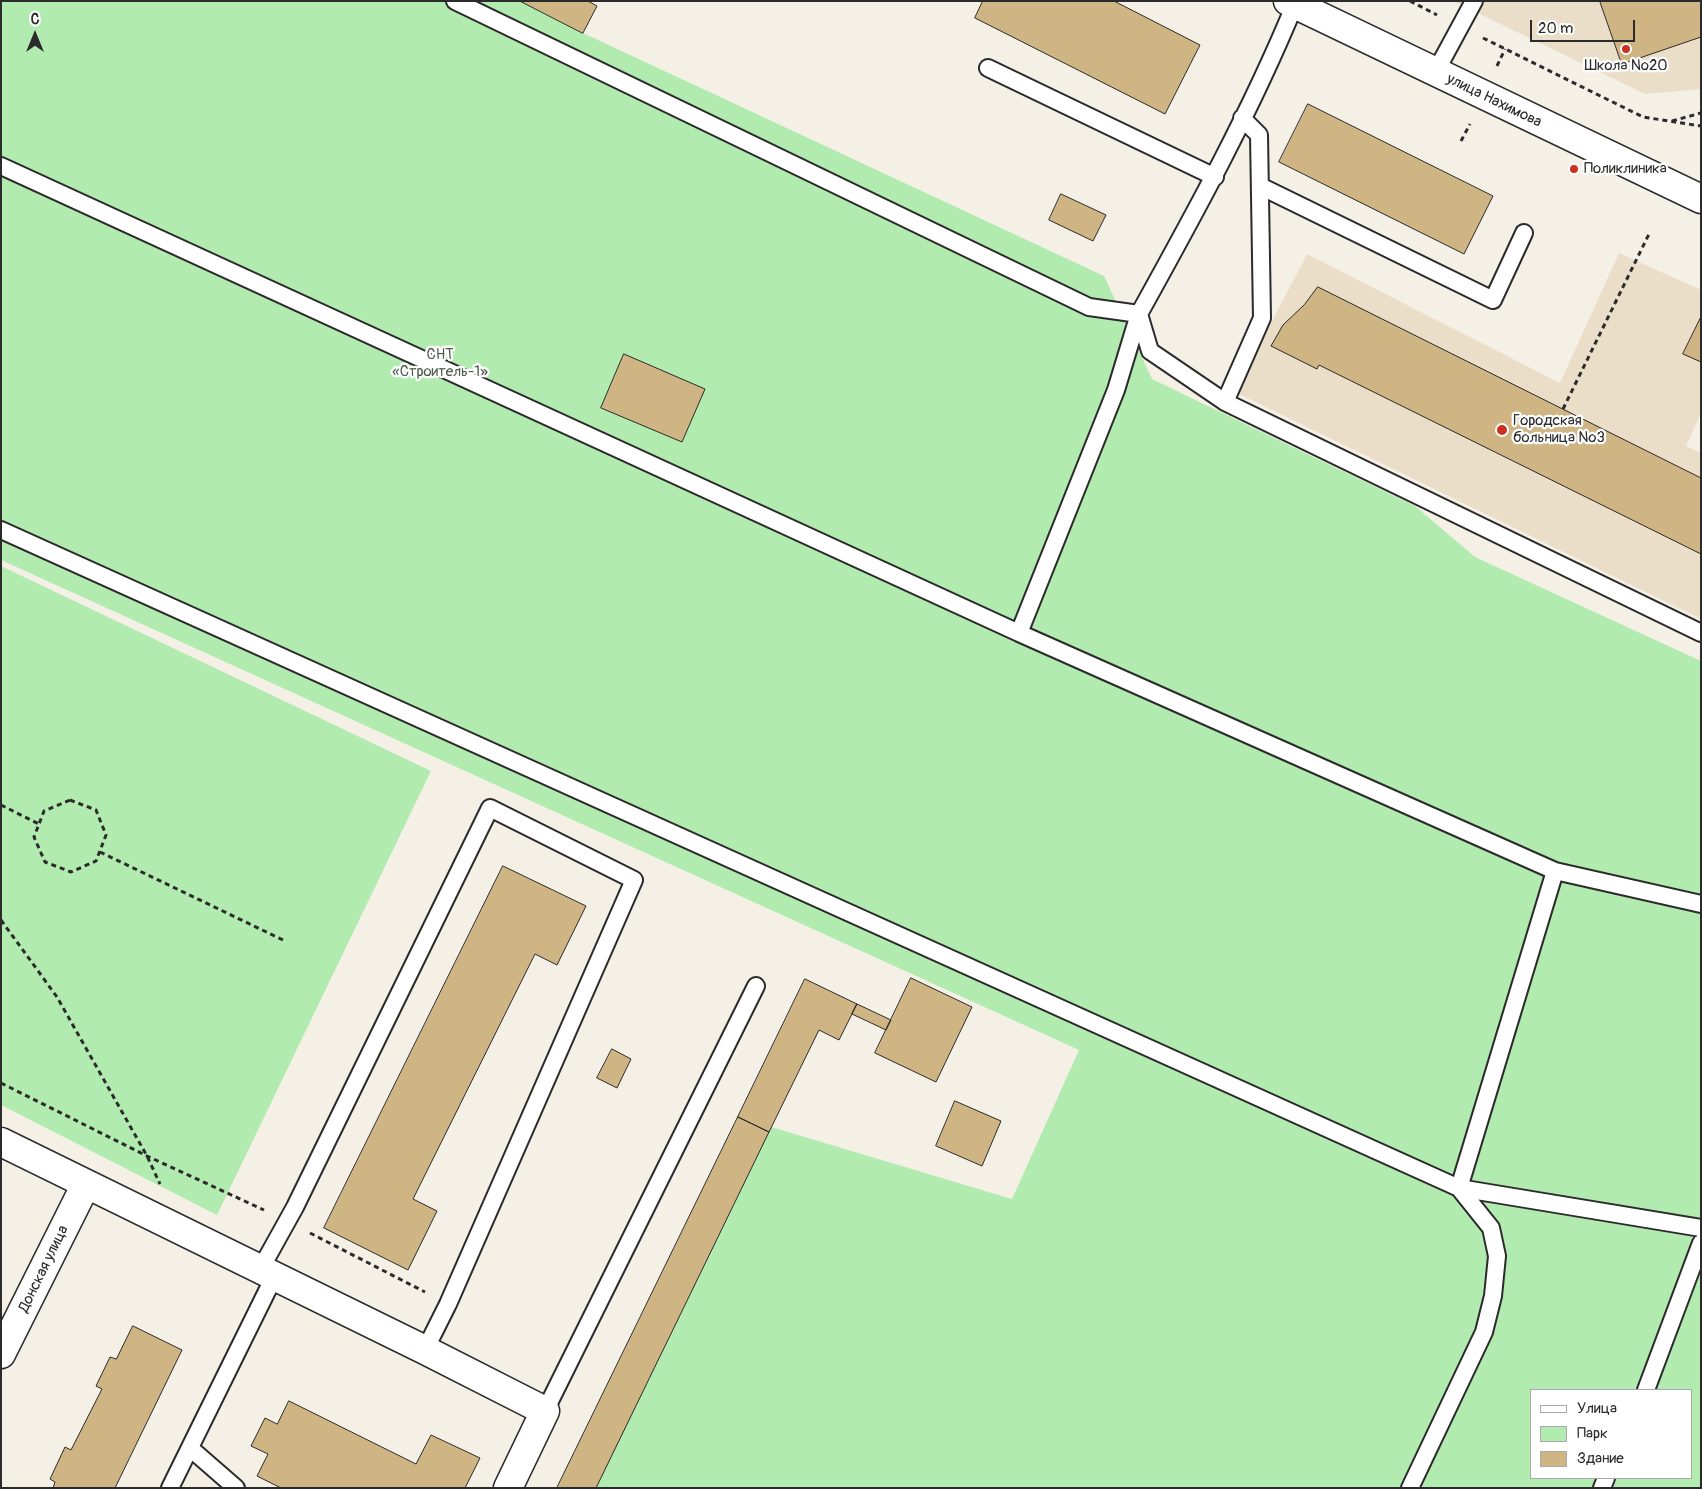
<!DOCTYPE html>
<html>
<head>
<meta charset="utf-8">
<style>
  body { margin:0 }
  #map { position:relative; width:1702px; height:1489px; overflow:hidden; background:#f5f0e6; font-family:Pangolin,sans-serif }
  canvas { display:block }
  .frame { position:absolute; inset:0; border:2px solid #2b2b2b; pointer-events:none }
  .legend { position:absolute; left:1530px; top:1389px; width:162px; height:90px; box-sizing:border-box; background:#fff; border:1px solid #aaa; margin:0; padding:6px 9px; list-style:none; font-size:15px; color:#2b2b2b }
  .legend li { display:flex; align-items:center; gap:10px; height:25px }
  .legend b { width:25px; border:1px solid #aaa }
  .north { position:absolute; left:10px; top:10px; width:50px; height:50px; -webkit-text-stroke:4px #fff; paint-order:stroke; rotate:0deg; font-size:14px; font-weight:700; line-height:20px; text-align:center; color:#2b2b2b }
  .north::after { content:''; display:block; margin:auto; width:18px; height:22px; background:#2b2b2b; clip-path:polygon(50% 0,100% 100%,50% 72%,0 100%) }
  .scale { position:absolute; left:1530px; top:20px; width:105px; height:22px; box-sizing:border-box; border:2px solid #2b2b2b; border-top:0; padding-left:6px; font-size:15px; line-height:18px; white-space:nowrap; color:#2b2b2b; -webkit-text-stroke:4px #fff; paint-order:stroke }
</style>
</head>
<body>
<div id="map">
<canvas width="1702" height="1489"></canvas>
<div class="frame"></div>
<ul class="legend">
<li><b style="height:6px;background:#fff"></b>Улица</li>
<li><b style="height:14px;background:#b2ebaf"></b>Парк</li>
<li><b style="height:14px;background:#cfb484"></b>Здание</li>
</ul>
<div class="north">С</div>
<div class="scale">20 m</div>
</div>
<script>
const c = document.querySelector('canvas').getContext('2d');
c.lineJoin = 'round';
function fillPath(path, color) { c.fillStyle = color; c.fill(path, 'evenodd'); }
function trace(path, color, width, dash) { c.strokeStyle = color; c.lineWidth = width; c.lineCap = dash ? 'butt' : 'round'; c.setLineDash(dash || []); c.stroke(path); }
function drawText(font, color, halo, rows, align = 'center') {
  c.font = font + ' Pangolin,sans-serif'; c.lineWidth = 4.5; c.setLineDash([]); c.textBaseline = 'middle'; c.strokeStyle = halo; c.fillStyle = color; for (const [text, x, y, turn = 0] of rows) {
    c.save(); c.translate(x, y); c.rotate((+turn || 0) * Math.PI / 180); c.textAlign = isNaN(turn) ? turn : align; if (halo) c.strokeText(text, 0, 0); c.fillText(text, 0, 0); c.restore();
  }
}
fillPath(new Path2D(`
  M 1453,1 L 1701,1 L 1701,89 L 1645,94 Z
  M 1619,253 L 1701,290 L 1701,413 L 1686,446 L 1701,453 L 1701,619 L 1235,392 L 1307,254 L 1560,383 Z`), '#eadec9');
fillPath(new Path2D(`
  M 1,1 L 520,1 L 583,33 L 1104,276 L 1152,379 L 1415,506 L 1475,557 L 1701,661 L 1701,1488 L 557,1488 L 738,1117 L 1012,1199 L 1079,1050 L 1,560 ZM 1531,1390 L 1691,1390 L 1691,1478 L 1531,1478 Z
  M 1,566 L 431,771 L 217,1215 L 1,1105 Z`), '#b2ebaf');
const building = new Path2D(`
  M 520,1 L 588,1 L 597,6 L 583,33 Z
  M 983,1 L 1114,1 L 1200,45 L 1165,114 L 975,18 Z
  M 1600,1 L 1701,1 L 1701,37 L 1622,64 Z
  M 1308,104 L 1493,196 L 1464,254 L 1279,162 Z
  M 1061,194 L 1106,215 L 1093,241 L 1049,220 Z
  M 1318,287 L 1701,478 L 1701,554 L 1319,365 L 1317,369 L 1271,346 L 1283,325 L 1304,305 Z
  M 1701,317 L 1701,362 L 1683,354 Z
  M 624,354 L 705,389 L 682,442 L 601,408 Z
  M 503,866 L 586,906 L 557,965 L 535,954 L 413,1199 L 437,1211 L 408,1270 L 324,1228 Z
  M 911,978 L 972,1007 L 936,1082 L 875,1053 Z
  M 805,979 L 857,1004 L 839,1040 L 819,1030 L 769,1132 L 738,1117 Z
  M 857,1004 L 891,1020 L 886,1030 L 852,1014 Z
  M 612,1049 L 631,1059 L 617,1088 L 597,1078 Z
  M 955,1101 L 1001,1121 L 982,1166 L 936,1146 Z
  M 738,1117 L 769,1132 L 596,1488 L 557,1488 Z
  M 133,1326 L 182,1350 L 115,1488 L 53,1488 L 55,1482 L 50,1479 L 65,1447 L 71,1450 L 102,1389 L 96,1386 L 110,1357 L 116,1359 Z
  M 289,1401 L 416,1464 L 431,1435 L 480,1458 L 465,1488 L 281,1488 L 257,1476 L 268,1454 L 251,1446 L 265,1418 L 277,1424 Z`);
fillPath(building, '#cfb484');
trace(building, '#2b2b2b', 1);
const service = new Path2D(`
  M 455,1 L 1089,307 L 1139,314 L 1116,390 L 1019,633 L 1555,871 L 1701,904
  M 1295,4 C 1251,111 1195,213 1139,314 L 1150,351 L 1225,402 L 1701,633
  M 988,68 L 1215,177
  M 1435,73 L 1474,1
  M 1,166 L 1019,633
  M 1260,186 L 1493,300 L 1524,233
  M 1225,402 L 1262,318 L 1259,135 L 1242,118
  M 1,530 L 1459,1188 L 1491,1228 L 1497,1256 L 1493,1296 L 1484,1332 L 1410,1488
  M 1555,871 L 1459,1188 L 1701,1228
  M 260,1270 L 295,1207 L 490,808 L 634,880 L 448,1304 L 425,1350
  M 1646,1390 L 1701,1243
  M 545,1411 L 756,986
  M 190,1448 L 236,1488
  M 170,1488 L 274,1277
  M 1602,1488 L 1606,1478`);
const minor = new Path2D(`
  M 1288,1 L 1701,199
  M 1,1142 L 425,1350 L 545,1411 L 508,1488
  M 1,1354 L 86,1184`);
trace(service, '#2b2b2b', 20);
trace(minor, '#2b2b2b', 31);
trace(new Path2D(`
  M 1410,1 L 1437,15
  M 1483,38 L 1643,117 L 1701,126
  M 1497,66 L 1505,49
  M 1672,121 L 1701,113
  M 1461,141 L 1470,124
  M 1563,409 L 1650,232
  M 70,800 L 96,810 L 106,835 L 96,861 L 71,872 L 45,862 L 34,837 L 44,811 Z
  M 1,805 L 39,824
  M 100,852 L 283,940
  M 1,920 L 57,997 L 147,1156 L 160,1184
  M 1,1083 L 147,1156 L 264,1210
  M 310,1233 L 425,1292`), '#2b2b2b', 3, [5, 4]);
trace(service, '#fff', 16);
trace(minor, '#fff', 28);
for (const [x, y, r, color] of [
  [1626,49,5,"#c8321e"],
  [1574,169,5,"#c8321e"],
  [1502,430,6,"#c8321e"]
]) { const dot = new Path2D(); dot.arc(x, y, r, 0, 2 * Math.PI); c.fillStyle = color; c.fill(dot); trace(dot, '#fff', 2); }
drawText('15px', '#2b2b2b', '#fff', [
  ["Школа №20",1626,66,"center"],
  ["Поликлиника",1584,169],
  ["Городская",1513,421],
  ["больница №3",1513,438]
], 'left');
drawText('15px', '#2b2b2b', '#fff', [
  ["улица Нахимова",1494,101,26],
  ["Донская улица",44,1269,-64]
]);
drawText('15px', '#4d5b4c', '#fff', [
  ["СНТ",440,355],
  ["«Строитель-1»",440,372]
]);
</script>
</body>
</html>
